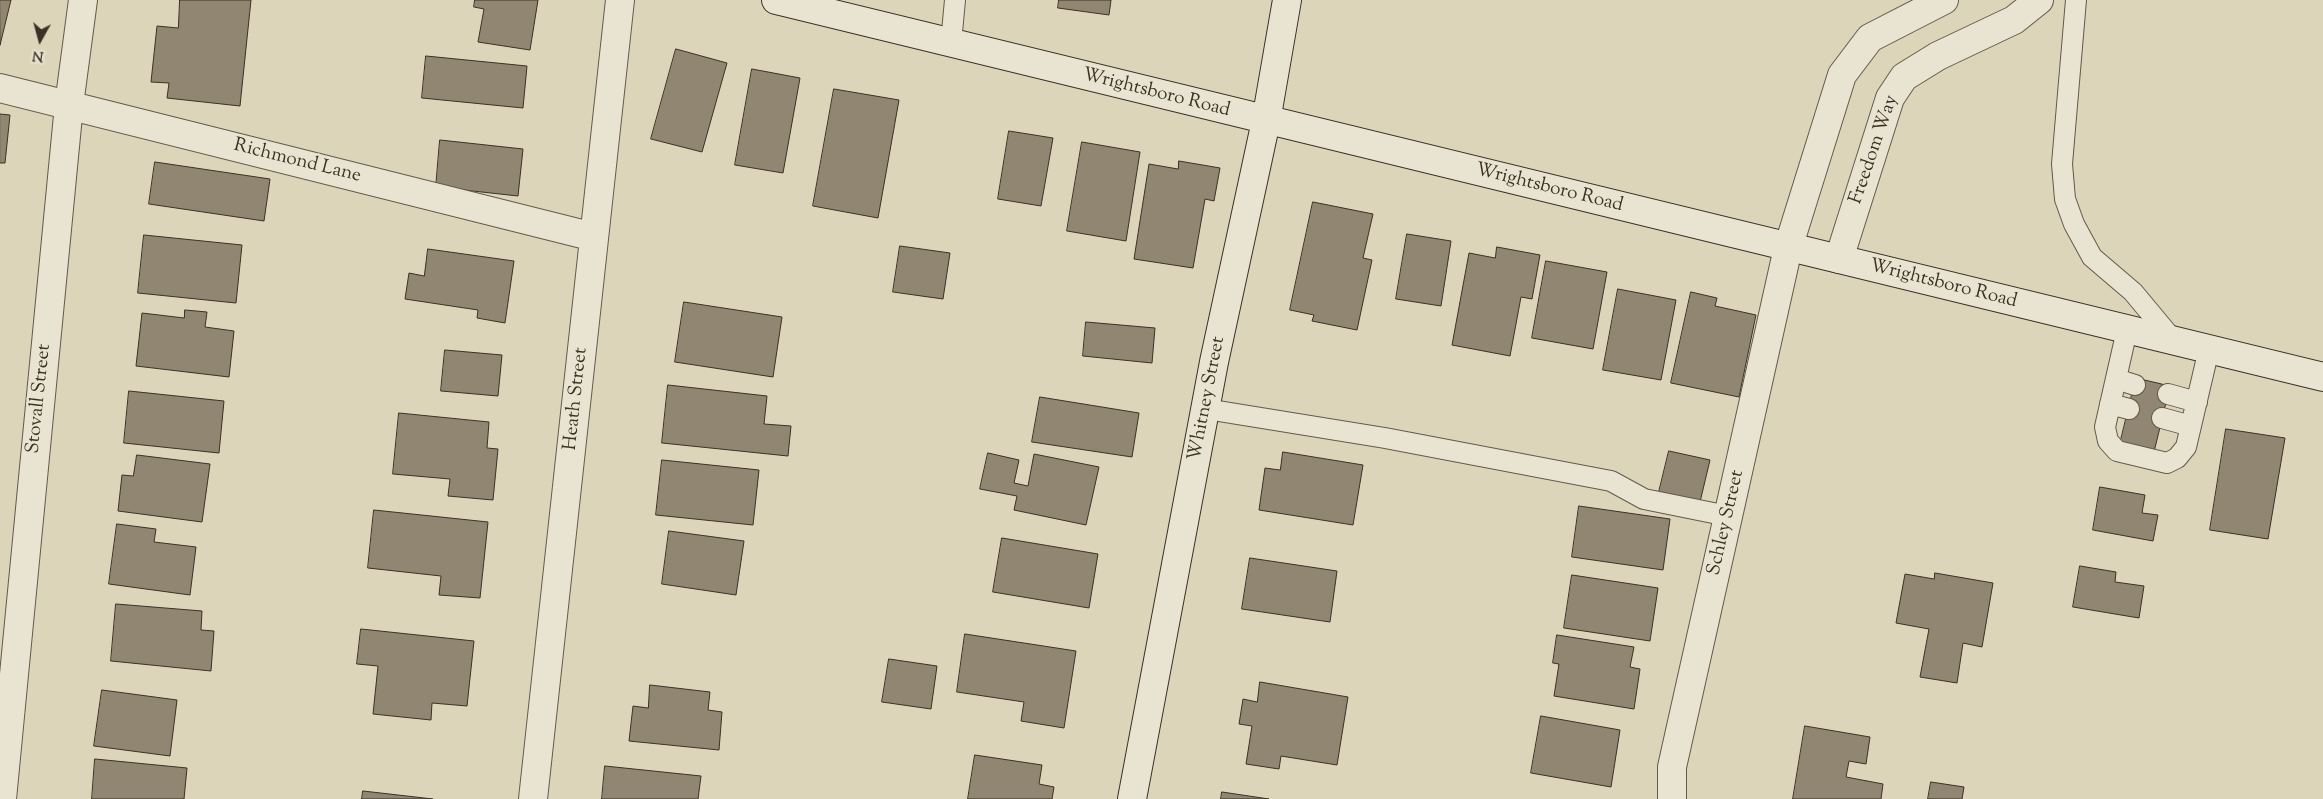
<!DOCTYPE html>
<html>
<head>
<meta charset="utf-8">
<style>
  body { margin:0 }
  #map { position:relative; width:2323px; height:799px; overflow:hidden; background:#ddd5ba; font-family:"Sorts Mill Goudy",serif }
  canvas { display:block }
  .north { position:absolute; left:15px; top:15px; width:50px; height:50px; -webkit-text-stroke:4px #e9e4d2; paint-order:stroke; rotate:187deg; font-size:14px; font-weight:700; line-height:20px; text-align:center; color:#3d3025 }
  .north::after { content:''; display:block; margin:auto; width:18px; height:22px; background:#3d3025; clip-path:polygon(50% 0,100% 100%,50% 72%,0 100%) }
</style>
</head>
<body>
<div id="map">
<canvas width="2323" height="799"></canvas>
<div class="north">N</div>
</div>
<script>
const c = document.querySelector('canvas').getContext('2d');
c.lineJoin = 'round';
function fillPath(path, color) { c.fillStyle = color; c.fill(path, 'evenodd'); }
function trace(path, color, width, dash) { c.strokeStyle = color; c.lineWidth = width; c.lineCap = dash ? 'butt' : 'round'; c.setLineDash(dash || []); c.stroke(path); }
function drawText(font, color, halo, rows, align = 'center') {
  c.font = font + ' "Sorts Mill Goudy",serif'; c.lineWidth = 4.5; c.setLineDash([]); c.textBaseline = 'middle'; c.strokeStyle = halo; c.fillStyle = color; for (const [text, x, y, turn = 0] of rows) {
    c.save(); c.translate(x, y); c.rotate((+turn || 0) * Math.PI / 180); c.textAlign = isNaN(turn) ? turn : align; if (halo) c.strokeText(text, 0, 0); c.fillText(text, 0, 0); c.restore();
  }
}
const building = new Path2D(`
  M 0,0 L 11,0 L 0,45 Z
  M 180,0 L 251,0 L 240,106 L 167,98 L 169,83 L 151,82 L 157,26 L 178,28 Z
  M 475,0 L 538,0 L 530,50 L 478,42 L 484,9 L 474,7 Z
  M 1059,0 L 1111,0 L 1109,15 L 1058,8 Z
  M 676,49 L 727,63 L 702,152 L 651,139 Z
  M 426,56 L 527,66 L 523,108 L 422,98 Z
  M 752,69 L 800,78 L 783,173 L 735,165 Z
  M 834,89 L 899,100 L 878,218 L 813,206 Z
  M 0,114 L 10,115 L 5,163 L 0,163 Z
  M 1009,131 L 1053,138 L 1041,206 L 998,199 Z
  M 440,140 L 523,149 L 518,196 L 436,187 Z
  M 1082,142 L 1140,152 L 1126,241 L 1067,231 Z
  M 1179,161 L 1220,168 L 1214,201 L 1205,199 L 1193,268 L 1134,259 L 1149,164 L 1178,169 Z
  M 155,162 L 270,179 L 264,221 L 149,204 Z
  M 1313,202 L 1373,214 L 1363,258 L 1372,260 L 1357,330 L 1312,321 L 1314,315 L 1290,310 Z
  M 1407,234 L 1451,241 L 1441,306 L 1396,299 Z
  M 144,235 L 242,245 L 236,303 L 138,293 Z
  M 900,246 L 950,253 L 943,299 L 893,292 Z
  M 1497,247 L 1540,255 L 1532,299 L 1521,297 L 1510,356 L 1452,345 L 1469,253 L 1495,258 Z
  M 428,249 L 514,261 L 505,323 L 477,318 L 478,310 L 405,299 L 409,273 L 424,276 Z
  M 1546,261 L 1607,272 L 1593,349 L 1532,338 Z
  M 1618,289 L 1676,300 L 1661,380 L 1603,370 Z
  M 1691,292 L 1717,298 L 1715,306 L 1756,315 L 1739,397 L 1671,383 Z
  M 684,302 L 782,317 L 773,377 L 675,362 Z
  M 185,310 L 207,312 L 205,327 L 234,331 L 229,377 L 136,366 L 142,313 L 184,318 Z
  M 1086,322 L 1155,328 L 1152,363 L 1083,356 Z
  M 445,350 L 502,355 L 498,396 L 441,391 Z
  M 2136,378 L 2170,386 L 2154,452 L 2120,444 Z
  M 668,385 L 767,396 L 764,424 L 791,426 L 788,456 L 662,443 Z
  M 129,391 L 224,401 L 219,453 L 124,443 Z
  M 1040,397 L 1139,413 L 1132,457 L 1032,442 Z
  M 399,413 L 489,422 L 487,448 L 498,449 L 493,500 L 448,496 L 450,479 L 393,474 Z
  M 2226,429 L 2285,438 L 2268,539 L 2210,530 Z
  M 1669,451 L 1710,460 L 1700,502 L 1659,492 Z
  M 1283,452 L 1363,465 L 1353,525 L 1259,510 L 1265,468 L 1280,470 Z
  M 988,453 L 1019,460 L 1014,483 L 1028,486 L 1034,454 L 1099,467 L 1086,525 L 1014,510 L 1017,496 L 980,489 Z
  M 137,455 L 210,464 L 202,522 L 118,511 L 122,475 L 133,476 Z
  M 662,460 L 759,470 L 753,525 L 656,515 Z
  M 2100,487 L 2145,495 L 2142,513 L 2158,515 L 2153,541 L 2093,530 Z
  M 1579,506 L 1670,519 L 1663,570 L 1572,557 Z
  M 374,510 L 488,522 L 480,598 L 439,595 L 441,576 L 368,568 Z
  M 117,524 L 156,529 L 154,542 L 196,547 L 190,595 L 109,584 Z
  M 669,531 L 744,541 L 736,595 L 662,584 Z
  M 1002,538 L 1098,554 L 1089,608 L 993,592 Z
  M 1250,558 L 1337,571 L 1330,622 L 1242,609 Z
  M 2080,566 L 2116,572 L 2115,582 L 2144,586 L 2139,618 L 2073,607 Z
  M 1935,573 L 1993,583 L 1982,647 L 1963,643 L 1957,683 L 1920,677 L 1929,629 L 1896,623 L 1905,574 L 1934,579 Z
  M 1572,575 L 1658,588 L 1650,641 L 1564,628 Z
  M 116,604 L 202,611 L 201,630 L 214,631 L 211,671 L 111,661 Z
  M 361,629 L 474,641 L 467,706 L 432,703 L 431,720 L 373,714 L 378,666 L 357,664 Z
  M 965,634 L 1076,651 L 1064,728 L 1021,721 L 1024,702 L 957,692 Z
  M 1557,635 L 1634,647 L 1630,667 L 1640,669 L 1634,709 L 1554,696 L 1559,664 L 1553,663 Z
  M 889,659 L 937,666 L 931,709 L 882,702 Z
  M 1260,682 L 1348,697 L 1337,765 L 1281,756 L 1279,769 L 1246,764 L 1252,726 L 1239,724 L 1243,699 L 1257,702 Z
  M 650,685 L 710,692 L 708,710 L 722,712 L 719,750 L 629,741 L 633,706 L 648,708 Z
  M 102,690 L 177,700 L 170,756 L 94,746 Z
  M 1541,716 L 1620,730 L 1611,787 L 1531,773 Z
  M 1805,726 L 1870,737 L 1866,764 L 1849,761 L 1846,777 L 1883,784 L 1881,799 L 1793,799 Z
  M 975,755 L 1042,765 L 1039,784 L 1054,787 L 1052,799 L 968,799 Z
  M 95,759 L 187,768 L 184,799 L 92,799 Z
  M 605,766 L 701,776 L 698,799 L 602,799 Z
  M 1931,782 L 1964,787 L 1962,799 L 1928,799 Z
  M 363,791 L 433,799 L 362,799 Z
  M 1222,792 L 1269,799 L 1221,799 Z`);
fillPath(building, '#908672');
trace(building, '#3d3025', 1);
const lane = new Path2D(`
  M 2076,0 L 2062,164 L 2065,199 L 2074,224 L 2092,257 L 2133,292 L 2173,340
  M 951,43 L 955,0
  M 2127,330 L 2105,427 L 2108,441 L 2117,451 L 2167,463 L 2177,458 L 2186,447 L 2209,349
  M 2116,379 L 2135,385
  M 2168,394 L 2197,402
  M 2110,404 L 2129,409
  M 1206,409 L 1385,438 L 1611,481 L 1644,499 L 1728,516
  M 2162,418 L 2191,426`);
const street = new Path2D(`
  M 0,88 L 594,237
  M 1839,259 L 1890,98 L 1904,77 L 1938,56 L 2014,20 L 2039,0
  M 2,799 L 69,105 L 83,0
  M 533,799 L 620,0
  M 1672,799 L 1672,767 L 1788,248 L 1842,75 L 1870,38 L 1944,0`);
const secondary = new Path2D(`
  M 776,0 L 2323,377
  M 1132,799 L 1214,362 L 1266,121 L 1287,0`);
trace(lane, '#65594a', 22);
trace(street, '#65594a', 30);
trace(secondary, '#3d3025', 30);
trace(lane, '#e9e4d2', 20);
trace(street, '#e9e4d2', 28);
trace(secondary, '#e9e4d2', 28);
drawText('19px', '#3d3025', '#e9e4d2', [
  ["Wrightsboro Road",1156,94,14],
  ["Freedom Way",1875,150,-71],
  ["Richmond Lane",297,162,14],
  ["Wrightsboro Road",1549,189,14],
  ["Wrightsboro Road",1943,285,14],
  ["Stovall Street",40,399,-84],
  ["Heath Street",577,399,-84],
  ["Whitney Street",1208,399,-79],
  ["Schley Street",1727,523,-77]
]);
</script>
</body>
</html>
